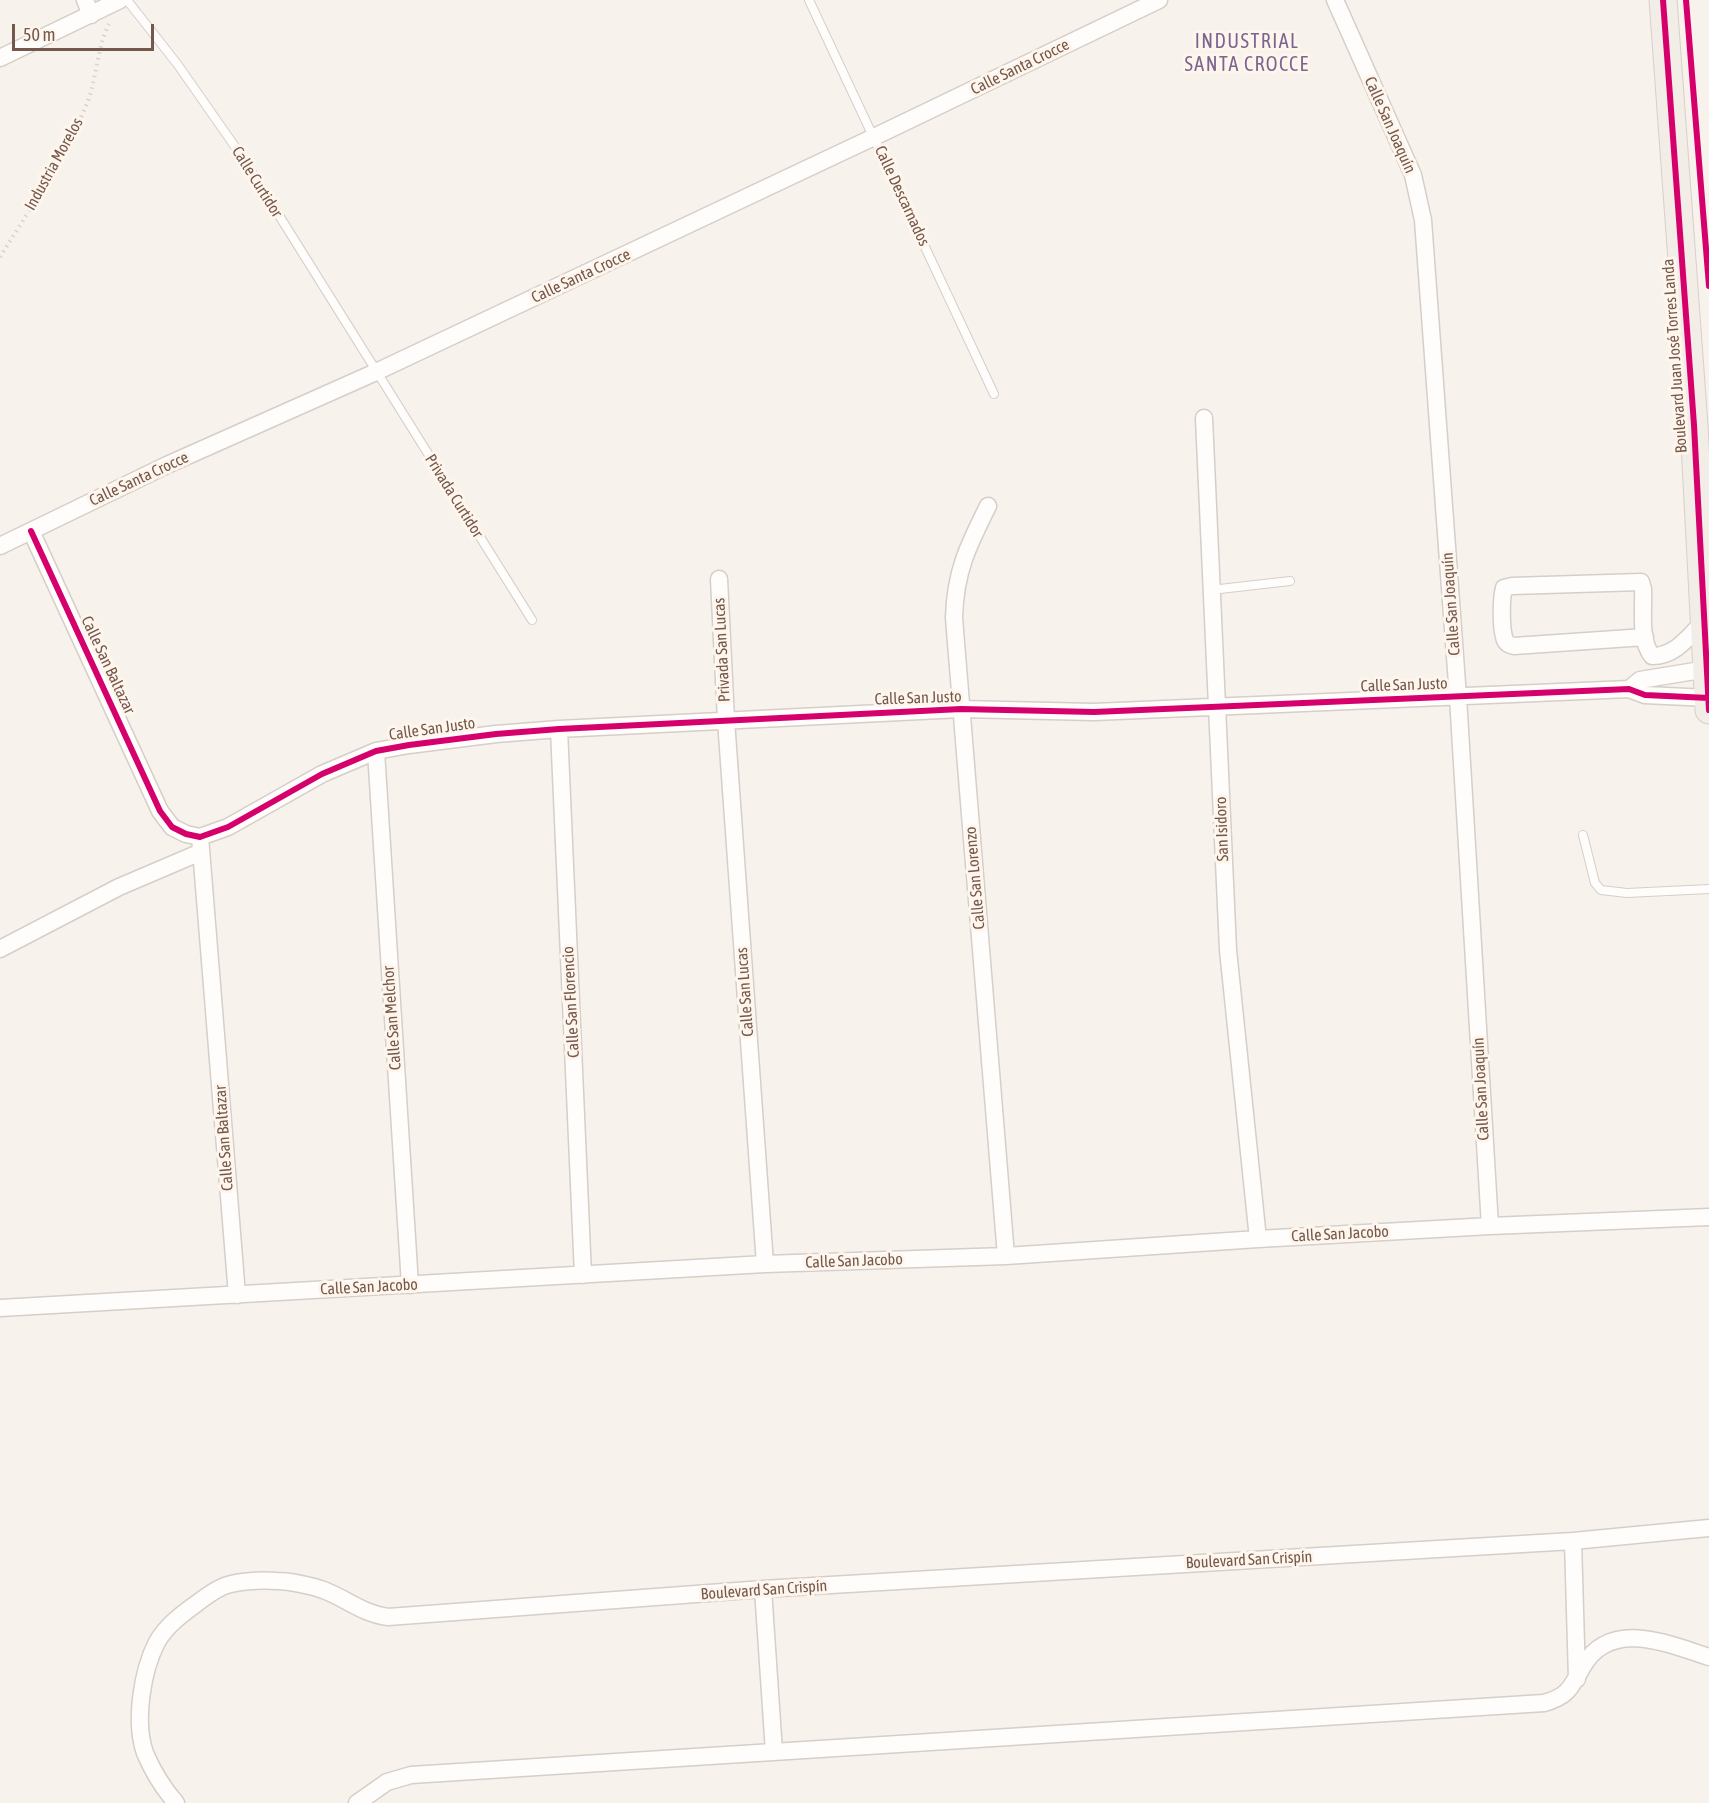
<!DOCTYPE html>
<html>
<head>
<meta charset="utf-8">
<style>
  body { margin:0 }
  #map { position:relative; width:1709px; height:1803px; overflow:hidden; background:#f7f2ec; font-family:"Asap Condensed",sans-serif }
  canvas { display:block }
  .scale { position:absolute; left:12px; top:24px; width:142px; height:27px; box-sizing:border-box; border:3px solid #75584c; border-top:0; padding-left:8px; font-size:18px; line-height:21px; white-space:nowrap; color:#75584c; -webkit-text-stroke:4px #fef6ed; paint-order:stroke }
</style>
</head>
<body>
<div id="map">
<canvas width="1709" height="1803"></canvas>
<div class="scale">50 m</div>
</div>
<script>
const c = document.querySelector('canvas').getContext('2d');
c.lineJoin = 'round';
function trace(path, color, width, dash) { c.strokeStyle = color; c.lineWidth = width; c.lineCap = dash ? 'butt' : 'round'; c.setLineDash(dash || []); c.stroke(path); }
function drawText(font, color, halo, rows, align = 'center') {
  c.font = font + ' "Asap Condensed",sans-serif'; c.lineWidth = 6; c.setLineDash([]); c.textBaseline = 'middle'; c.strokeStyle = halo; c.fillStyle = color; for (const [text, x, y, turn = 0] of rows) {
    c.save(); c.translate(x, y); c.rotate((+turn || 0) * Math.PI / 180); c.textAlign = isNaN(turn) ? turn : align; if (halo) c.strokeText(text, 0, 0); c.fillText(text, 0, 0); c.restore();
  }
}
const lane = new Path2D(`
  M 127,0 L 178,65 L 245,161 L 532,620
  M 809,0 L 994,394
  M 1211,590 L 1290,581
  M 1583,835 L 1595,883 L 1601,890 L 1627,893 L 1709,889`);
const street = new Path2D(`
  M 85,0 L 91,15
  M 1335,0 L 1413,175 L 1423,220 L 1458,697 L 1490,1226
  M 0,58 L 120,0
  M 1204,418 L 1228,950 L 1258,1239
  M 988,506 C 968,546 955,572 954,618 L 1006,1256
  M 31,531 L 160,811 L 172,827 L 186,834 L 200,837 L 228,827 L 322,774 L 376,751 L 409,745 L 496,734 L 559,729 L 961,709 L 1094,712 L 1629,689 L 1645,695 L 1709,698
  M 0,546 L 167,465 L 376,372 L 874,137 L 1159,0
  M 719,579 L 726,720 L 765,1264
  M 1645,637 L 1514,646 C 1509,645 1505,643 1504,637 C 1501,626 1501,599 1504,588 L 1512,586 L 1641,582 L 1643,589 C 1644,609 1639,640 1652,656 C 1676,656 1689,636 1705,620
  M 1629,689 L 1640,680 L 1707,669
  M 559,729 L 583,1275
  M 376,751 L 410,1285
  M 200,837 L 237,1295
  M 0,949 L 119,887 L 201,852
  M 0,1308 L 765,1264 L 1006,1256 L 1258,1239 L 1490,1226 L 1709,1217
  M 1573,1541 L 1577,1679
  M 763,1589 L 774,1752
  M 176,1803 C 163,1788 153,1772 145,1753 C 134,1722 142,1671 157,1642 C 166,1626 182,1614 196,1604 C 205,1597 220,1586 231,1584 C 245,1581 263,1580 277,1581 C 289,1581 314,1586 326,1591 C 348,1600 364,1614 388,1617 L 763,1589 L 1573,1541 L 1709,1528
  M 357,1803 L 387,1782 L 411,1775 L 1544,1703 C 1569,1696 1571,1687 1583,1666 C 1611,1618 1668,1644 1709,1657`);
const primary = new Path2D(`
  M 1663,0 L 1694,425 L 1709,710`);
trace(lane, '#d6cec8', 10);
trace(street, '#d6cec8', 19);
trace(primary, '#d8cfca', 29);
trace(new Path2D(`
  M 0,257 C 30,209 62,161 85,108 C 97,82 96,50 109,24`), '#dad2ce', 4, [1.5, 4.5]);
trace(lane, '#fefdfc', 8);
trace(street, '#fefdfc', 16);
trace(primary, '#f2ede6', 27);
trace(new Path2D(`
  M 1663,0 L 1694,425 L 1709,710
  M 1686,0 L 1709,286
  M 31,531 L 160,811 L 172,827 L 186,834 L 200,837 L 228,827 L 322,774 L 376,751 L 409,745 L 496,734 L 559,729 L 961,709 L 1094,712 L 1629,689 L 1645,695 L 1709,698`), '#d6006c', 6);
drawText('16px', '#75584c', '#fef6ed', [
  ["Calle Santa Crocce",1020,67,-26],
  ["Calle San Joaquín",1390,125,66],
  ["Industria Morelos",54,164,-61],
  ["Calle Curtidor",257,182,58],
  ["Calle Descarnados",902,196,65],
  ["Calle Santa Crocce",581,276,-25],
  ["Boulevard Juan José Torres Landa",1675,356,-94],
  ["Calle Santa Crocce",139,479,-25],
  ["Privada Curtidor",454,496,58],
  ["Calle San Joaquín",1451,604,-94],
  ["Privada San Lucas",722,650,-93],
  ["Calle San Baltazar",108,665,65],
  ["Calle San Justo",1404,685,-2],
  ["Calle San Justo",918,698,-2],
  ["Calle San Justo",432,729,-8],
  ["San Isidoro",1222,829,-92],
  ["Calle San Lorenzo",975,878,-95],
  ["Calle San Lucas",745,992,-94],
  ["Calle San Florencio",571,1002,-93],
  ["Calle San Melchor",392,1018,-94],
  ["Calle San Joaquín",1481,1089,-93],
  ["Calle San Baltazar",224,1138,-94],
  ["Calle San Jacobo",1340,1234,-3],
  ["Calle San Jacobo",854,1261,-2],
  ["Calle San Jacobo",369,1287,-3],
  ["Boulevard San Crispín",1249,1560,-3],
  ["Boulevard San Crispín",764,1590,-4]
]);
c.letterSpacing = '1.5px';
drawText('20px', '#7e6491', '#fef6ed', [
  ["INDUSTRIAL",1247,42],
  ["SANTA CROCCE",1247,65]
]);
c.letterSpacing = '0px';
</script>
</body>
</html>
